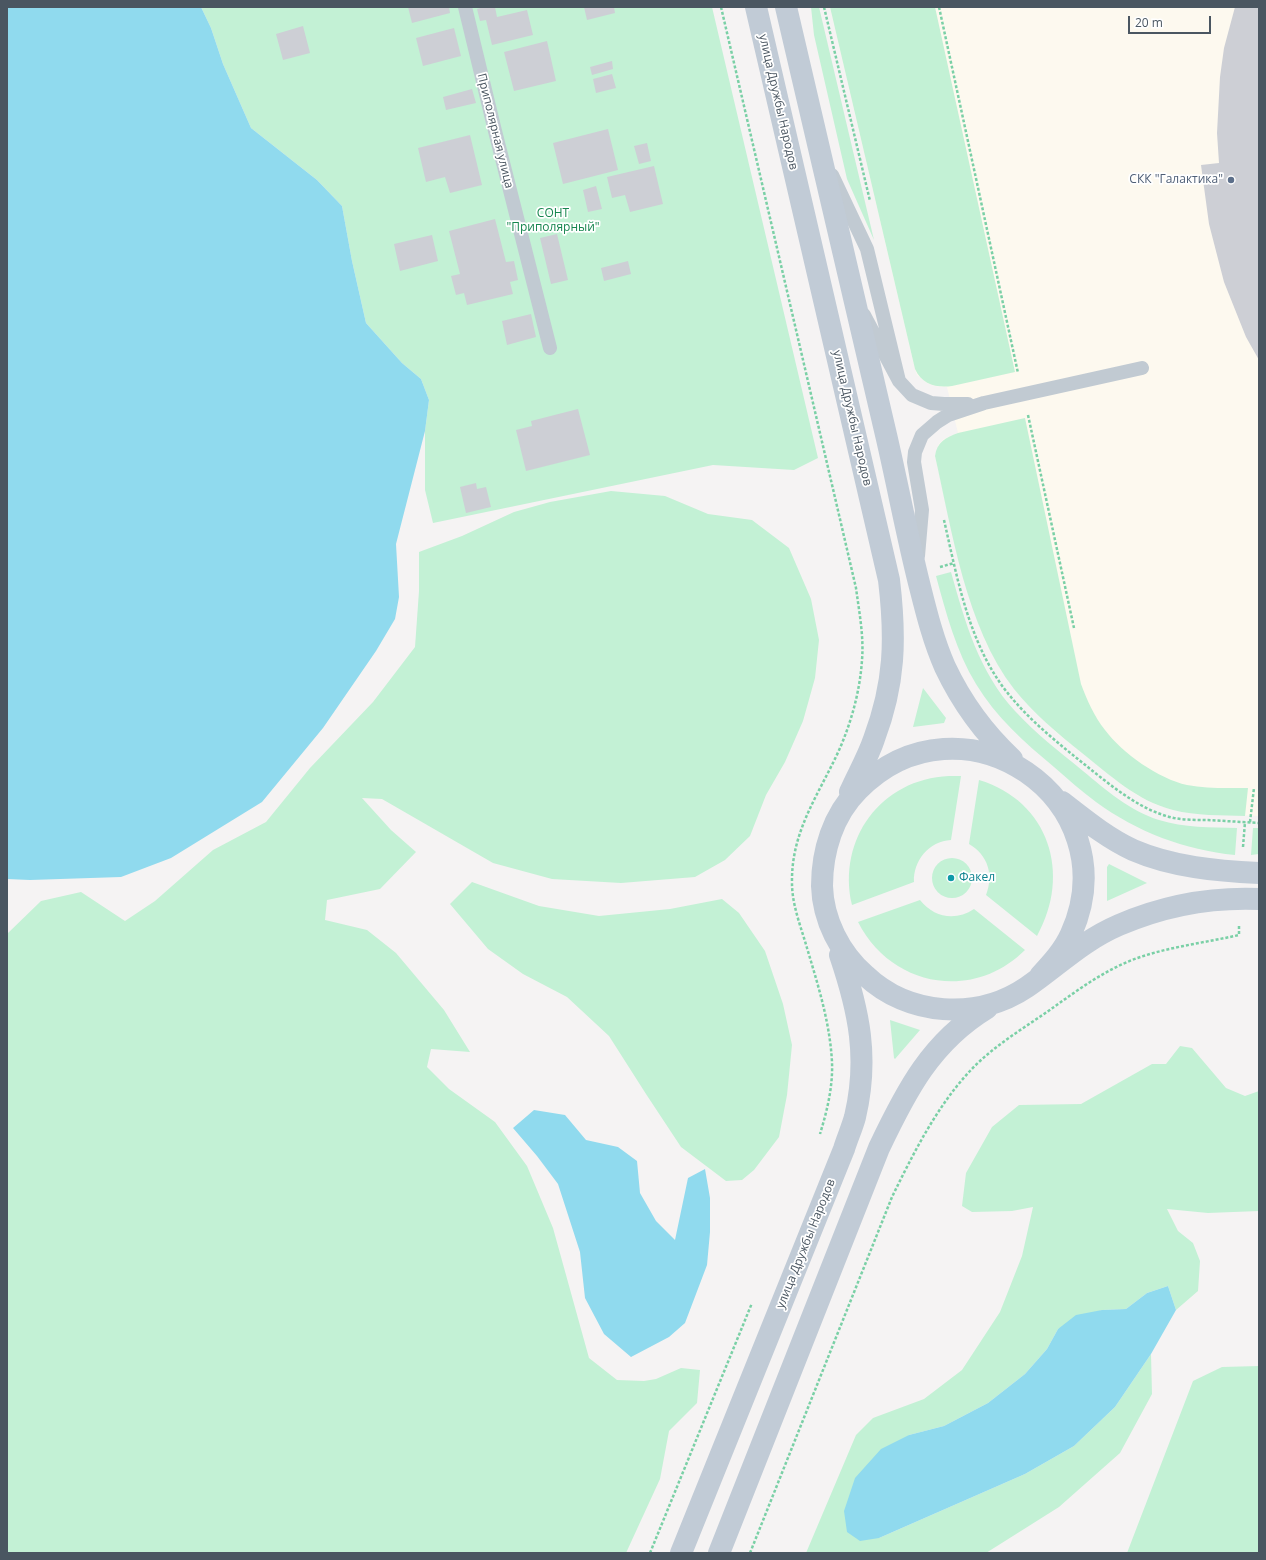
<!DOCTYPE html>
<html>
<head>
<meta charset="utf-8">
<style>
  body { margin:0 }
  #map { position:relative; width:1266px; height:1560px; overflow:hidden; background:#f5f3f3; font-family:"Open Sans",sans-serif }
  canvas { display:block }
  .frame { position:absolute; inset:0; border:8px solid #4a5661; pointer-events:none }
  .scale { position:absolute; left:1128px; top:16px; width:83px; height:18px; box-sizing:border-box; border:2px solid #4a5661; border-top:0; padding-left:5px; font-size:12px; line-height:14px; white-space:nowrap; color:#4a5661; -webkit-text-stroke:3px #fff; paint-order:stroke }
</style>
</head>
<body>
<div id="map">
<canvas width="1266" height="1560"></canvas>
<div class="frame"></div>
<div class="scale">20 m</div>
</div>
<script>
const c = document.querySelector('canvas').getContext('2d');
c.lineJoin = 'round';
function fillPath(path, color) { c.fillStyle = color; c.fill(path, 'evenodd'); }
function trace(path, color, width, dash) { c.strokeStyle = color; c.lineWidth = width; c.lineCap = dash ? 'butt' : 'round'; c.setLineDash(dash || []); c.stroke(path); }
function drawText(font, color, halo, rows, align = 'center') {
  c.font = font + ' "Open Sans",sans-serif'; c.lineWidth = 3.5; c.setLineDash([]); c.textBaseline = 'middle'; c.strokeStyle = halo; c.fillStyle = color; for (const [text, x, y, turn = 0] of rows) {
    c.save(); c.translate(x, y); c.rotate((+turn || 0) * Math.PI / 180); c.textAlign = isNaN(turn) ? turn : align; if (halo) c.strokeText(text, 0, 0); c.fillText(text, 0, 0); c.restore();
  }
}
fillPath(new Path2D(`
  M 830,7 L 1259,7 L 1259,816 L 1192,813 L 1174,810 L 1157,805 L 1137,795 L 1121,784 L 1057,733 L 1029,706 L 1014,688 L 1000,668 L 986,643 L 975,613 L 962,572 L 935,456 L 939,444 L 944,439 L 958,433 L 947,387 L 935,386 L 927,383 L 917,375 L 915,369 Z`), '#fdf9ef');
fillPath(new Path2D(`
  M 201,7 L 712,7 L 818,458 L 794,470 L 713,465 L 433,523 L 425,490 L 425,431 L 429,400 L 421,379 L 402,363 L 366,323 L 352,261 L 342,206 L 317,180 L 251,128 L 223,64 L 211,28 Z
  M 811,7 L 819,7 L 874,240 L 847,179 L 814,35 Z
  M 830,7 L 935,7 L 1015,372 L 952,386 C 937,388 922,385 915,369 Z
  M 1025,418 L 1081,684 C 1087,700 1094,716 1105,730 C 1122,753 1159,779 1187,785 C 1207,789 1228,788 1248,788 L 1245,816 C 1222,815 1196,816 1173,810 C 1137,801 1110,775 1082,753 C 1057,733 1033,713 1014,689 C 966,627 952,531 935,456 C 937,442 945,438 958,433 Z
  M 611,491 L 665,496 L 708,514 L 752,520 L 789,548 L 811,599 L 819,640 L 815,678 L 803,721 L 785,762 L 766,795 L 750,836 L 725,860 L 695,877 L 621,883 L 552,879 L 493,863 L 382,799 L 362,798 L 391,830 L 416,852 L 380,889 L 327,900 L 325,920 L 367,930 L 396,953 L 444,1010 L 470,1052 L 431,1049 L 427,1067 L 449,1089 L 495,1122 L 527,1166 L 553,1228 L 589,1358 L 617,1380 L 644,1381 L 656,1379 L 681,1368 L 700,1370 L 697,1403 L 669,1431 L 660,1479 L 626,1553 L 7,1553 L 7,934 L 41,901 L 81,892 L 125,921 L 155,901 L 213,850 L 266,822 L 310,768 L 373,702 L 415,647 L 419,591 L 419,552 L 462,536 L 514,512 L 550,502 Z
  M 951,572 C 965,622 979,672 1015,711 C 1035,733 1060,752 1083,771 C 1106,790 1130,811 1159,820 C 1184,828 1211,827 1237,828 L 1235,855 C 1185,850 1137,832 1096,802 C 1081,791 1068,779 1054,767 C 1024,742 996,717 976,684 C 956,651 946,613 936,576 Z
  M 923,688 L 946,718 L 944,723 L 913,727 Z
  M 949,776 L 961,776 L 951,840 C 929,841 913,861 914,882 L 852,905 C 837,839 881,779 949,776 Z
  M 979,780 C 1049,801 1072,874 1037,936 L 986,895 C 994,875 988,855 969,844 Z
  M 1253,828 L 1259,828 L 1259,854 L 1251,855 Z
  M932 878a20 20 0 1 1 40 0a20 20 0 1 1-40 0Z
  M 1109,864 L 1147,883 L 1107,901 L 1107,867 Z
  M 472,882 L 539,906 L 599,916 L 670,909 L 722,899 L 739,913 L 765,951 L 783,1004 L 792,1045 L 787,1095 L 779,1137 L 754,1170 L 742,1180 L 726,1181 L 681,1147 L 646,1094 L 609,1036 L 567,997 L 523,974 L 488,949 L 450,904 Z
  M 920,900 C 934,918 956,921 974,909 L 1025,950 C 973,1002 891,987 858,922 Z
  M 890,1020 L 920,1030 L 895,1059 L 894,1058 Z
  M 1180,1046 L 1192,1048 L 1226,1088 L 1245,1096 L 1259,1091 L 1259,1211 L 1208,1213 L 1167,1209 L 1178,1231 L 1193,1243 L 1200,1261 L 1198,1291 L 1176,1310 L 1168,1286 L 1147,1293 L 1126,1309 L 1102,1310 L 1058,1329 L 1047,1349 L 1025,1374 L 988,1403 L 944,1426 L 909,1435 L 879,1538 L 1025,1474 L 1074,1446 L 1115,1407 L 1151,1354 L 1152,1394 L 1120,1453 L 1059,1507 L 986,1553 L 806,1553 L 856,1435 L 873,1418 L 924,1399 L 962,1370 L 1000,1312 L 1022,1256 L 1033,1207 L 1012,1211 L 972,1212 L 962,1206 L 966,1173 L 992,1127 L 1019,1105 L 1081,1104 L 1152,1064 L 1166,1064 Z
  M 1259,1366 L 1259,1553 L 1127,1553 L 1193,1381 L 1222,1367 Z`), '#c3f1d5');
fillPath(new Path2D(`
  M 7,7 L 201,7 L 211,28 L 223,64 L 251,128 L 317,180 L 342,206 L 352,261 L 366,323 L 402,363 L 421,379 L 429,400 L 425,431 L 396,544 L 399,597 L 395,619 L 376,651 L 323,728 L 262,802 L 171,858 L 121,877 L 30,880 L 7,879 Z
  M 534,1110 L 565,1115 L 586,1140 L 618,1147 L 637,1161 L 640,1193 L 656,1221 L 675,1240 L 688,1178 L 705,1169 L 710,1198 L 710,1232 L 707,1265 L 685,1323 L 669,1337 L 631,1357 L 604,1334 L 585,1298 L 580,1252 L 558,1184 L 537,1156 L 513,1128 Z
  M 1168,1286 L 1176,1310 L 1151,1354 L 1115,1407 L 1074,1446 L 1025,1474 L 879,1538 L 860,1541 L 847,1532 L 844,1511 L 855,1478 L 881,1449 L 909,1435 L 944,1426 L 988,1403 L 1025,1374 L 1047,1349 L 1058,1329 L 1076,1315 L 1102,1310 L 1126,1309 L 1147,1293 Z`), '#90daee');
fillPath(new Path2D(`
  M 408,7 L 449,7 L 450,13 L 412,23 Z
  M 484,7 L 495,7 L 497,17 L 527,10 L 533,35 L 492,45 L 486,20 L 480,21 L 477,9 Z
  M 584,7 L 614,7 L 615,13 L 587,20 Z
  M 1235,7 L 1259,7 L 1259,360 L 1246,337 L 1224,282 L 1209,224 L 1201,165 L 1219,163 L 1217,133 L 1220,77 L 1224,48 Z
  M 303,26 L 310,53 L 283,60 L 276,34 Z
  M 454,28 L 461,56 L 423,66 L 416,38 Z
  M 547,41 L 556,81 L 514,91 L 504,52 Z
  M 612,61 L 613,69 L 592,75 L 590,67 Z
  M 612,74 L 616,88 L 596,93 L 593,79 Z
  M 472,89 L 476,103 L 446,110 L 443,97 Z
  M 608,129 L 618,170 L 563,184 L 553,143 Z
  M 470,135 L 482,185 L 450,193 L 445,177 L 426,182 L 418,148 Z
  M 647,143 L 651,161 L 639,164 L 634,146 Z
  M 654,166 L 663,204 L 630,212 L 625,195 L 612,198 L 607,177 Z
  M 596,186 L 602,209 L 588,212 L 583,190 Z
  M 495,219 L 506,262 L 514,261 L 518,280 L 510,282 L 513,294 L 467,305 L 464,293 L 456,295 L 451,276 L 460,274 L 449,231 Z
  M 557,234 L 568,280 L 551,284 L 540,238 Z
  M 432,235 L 438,261 L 400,271 L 394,244 Z
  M 628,261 L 631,274 L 604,281 L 601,268 Z
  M 531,314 L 536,337 L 507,345 L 502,321 Z
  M 578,409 L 590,455 L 526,471 L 516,430 L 532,426 L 531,421 Z
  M 476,483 L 477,489 L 486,487 L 491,507 L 466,513 L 460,487 Z`), '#cdcfd5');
trace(new Path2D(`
  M 721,7 L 856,588 C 859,611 864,636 862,660 C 860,690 852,720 840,748 C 820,793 791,830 792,883 C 792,905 801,927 807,948 C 818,985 830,1023 832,1062 C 833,1087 827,1111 820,1134
  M 824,7 L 870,201
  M 939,7 L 1018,373
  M 1028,415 L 1074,628
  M 944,520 C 957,577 968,639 1003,687 C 1027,719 1058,743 1089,768 C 1114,788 1142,811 1174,818 C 1185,820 1197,820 1208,820 C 1225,821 1242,822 1259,823
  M 940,567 L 954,563
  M 1250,822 L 1254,788
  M 1243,847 L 1245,822
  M 650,1553 L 752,1303
  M 750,1553 L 892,1197 C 913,1154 937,1106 970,1071 C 994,1045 1026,1027 1054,1007 C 1079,989 1104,971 1132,960 C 1166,947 1204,943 1239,935 L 1239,924`), '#7ad0a6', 2.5, [3, 2]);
trace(new Path2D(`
  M 465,7 L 494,127 L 550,348
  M 832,175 L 867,249 L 899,381
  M 864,315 L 899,381 L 912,395 L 931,403 L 944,404 L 968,404
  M 918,556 L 922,510 L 914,462 L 915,452 L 922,435 L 937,422 L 948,415 L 984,403 L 1142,368`), '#c1cad2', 14);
trace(new Path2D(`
  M 756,7 L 889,580 C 896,639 895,683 874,739 C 868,757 858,774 850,792
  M 786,7 C 819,151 853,295 887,439 C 898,487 907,535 919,583 C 926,611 933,640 945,667 C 962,703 983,732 1012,759
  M 1062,802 C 1084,819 1107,838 1133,850 C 1172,867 1217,871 1259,873
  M 1040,976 C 1052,963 1064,950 1071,934 C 1131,800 962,684 858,790 C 833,815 822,851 822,886 C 823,920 840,953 865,975 C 908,1016 977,1021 1027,987 C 1059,965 1082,941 1119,925 C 1163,906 1211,897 1259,899
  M 681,1553 L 844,1149 C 847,1139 852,1128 855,1117 C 869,1058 859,1011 840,955
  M 719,1553 L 879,1148 C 906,1091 931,1042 987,1008`), '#c1cbd6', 22);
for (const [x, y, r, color] of [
  [1231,180,4,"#5c6f8a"],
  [951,878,4,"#0f9aa8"]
]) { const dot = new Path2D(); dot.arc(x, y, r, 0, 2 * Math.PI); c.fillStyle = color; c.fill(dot); trace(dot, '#fff', 1.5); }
drawText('12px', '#4a5661', '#fff', [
  ["улица Дружбы Народов",778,102,77],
  ["Приполярная улица",495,131,76],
  ["улица Дружбы Народов",852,418,77],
  ["улица Дружбы Народов",806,1244,-68]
]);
drawText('12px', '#4e5e75', '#fff', [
  ["СКК \"Галактика\"",1223,180]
], 'right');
drawText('12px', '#17864f', '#fff', [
  ["СОНТ",553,214],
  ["\"Приполярный\"",553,228]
]);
drawText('12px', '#0d838f', '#fff', [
  ["Факел",959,878]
], 'left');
</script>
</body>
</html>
